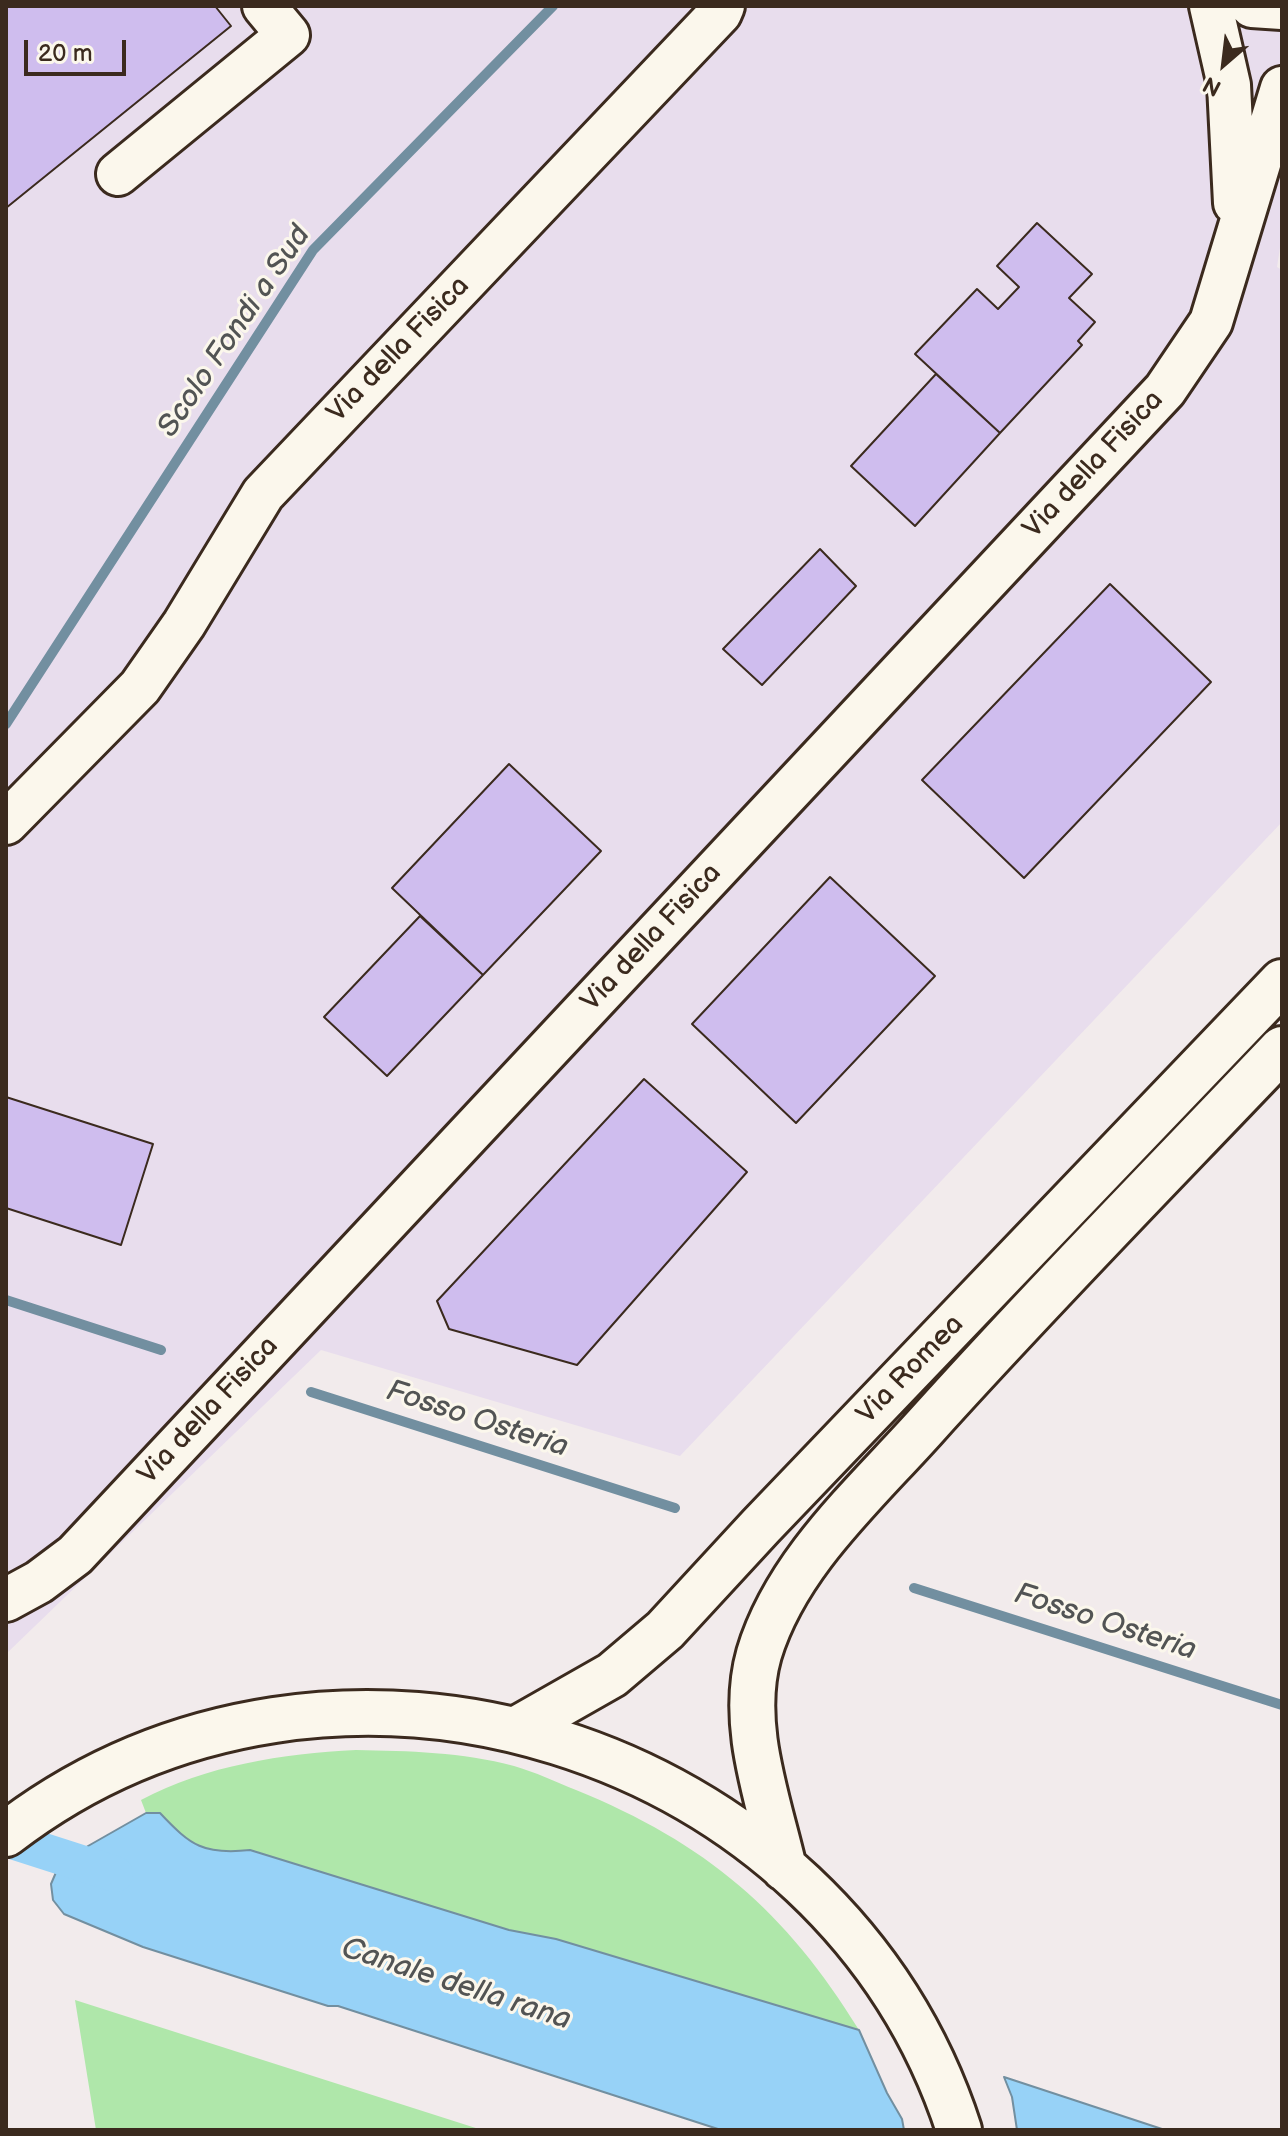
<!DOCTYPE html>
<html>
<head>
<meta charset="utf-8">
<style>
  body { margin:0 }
  #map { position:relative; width:1288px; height:2136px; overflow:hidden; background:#f2ebec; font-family:"Balsamiq Sans",sans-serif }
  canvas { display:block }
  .frame { position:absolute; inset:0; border:8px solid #3b2a1e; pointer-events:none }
  .north { position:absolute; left:1184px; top:24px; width:80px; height:80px; -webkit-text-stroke:6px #fbf7ec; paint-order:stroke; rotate:208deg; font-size:22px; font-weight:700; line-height:32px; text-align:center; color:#3b2a1e }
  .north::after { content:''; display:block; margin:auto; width:28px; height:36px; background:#3b2a1e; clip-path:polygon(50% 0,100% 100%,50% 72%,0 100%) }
  .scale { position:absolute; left:24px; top:40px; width:102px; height:36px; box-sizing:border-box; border:4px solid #3b2a1e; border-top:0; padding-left:10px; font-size:24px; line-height:28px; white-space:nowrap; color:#3b2a1e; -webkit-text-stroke:6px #fbf7ec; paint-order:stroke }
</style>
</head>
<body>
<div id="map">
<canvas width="1288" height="2136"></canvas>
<div class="frame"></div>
<div class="north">N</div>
<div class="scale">20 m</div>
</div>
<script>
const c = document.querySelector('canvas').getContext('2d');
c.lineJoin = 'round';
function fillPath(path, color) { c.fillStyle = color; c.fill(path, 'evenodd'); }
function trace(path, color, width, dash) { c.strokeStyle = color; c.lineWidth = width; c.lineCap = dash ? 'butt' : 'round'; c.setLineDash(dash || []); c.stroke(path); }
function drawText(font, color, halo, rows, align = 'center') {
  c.font = font + ' "Balsamiq Sans",sans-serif'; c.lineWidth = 6; c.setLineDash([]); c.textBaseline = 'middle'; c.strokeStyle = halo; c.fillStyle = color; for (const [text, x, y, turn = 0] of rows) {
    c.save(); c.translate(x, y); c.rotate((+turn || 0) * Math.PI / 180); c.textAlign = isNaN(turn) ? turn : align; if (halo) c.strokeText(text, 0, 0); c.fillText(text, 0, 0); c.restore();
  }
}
fillPath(new Path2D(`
  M 6,6 L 1282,6 L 1282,235 L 1277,267 L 1282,270 L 1282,822 L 680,1456 L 321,1350 L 6,1654 Z`), '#e8dded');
fillPath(new Path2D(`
  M 356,1750 C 409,1751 462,1752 514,1766 C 535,1772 556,1782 576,1790 C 706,1843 786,1911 859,2030 L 556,1939 L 509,1930 L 250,1850 C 204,1855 191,1846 160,1813 L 146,1813 L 141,1800 C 207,1765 282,1754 356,1750 Z
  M 75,2000 L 482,2130 L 96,2130 Z`), '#afe7aa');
const water = new Path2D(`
  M 146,1813 L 160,1813 C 191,1846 204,1855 250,1850 L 509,1930 L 556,1939 L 859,2030 L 887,2093 L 902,2119 L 904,2130 L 721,2130 L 338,2006 L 328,2006 L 143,1947 L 64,1914 L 53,1900 L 51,1884 L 57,1870 L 74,1854 Z
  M 1004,2077 L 1165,2130 L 1017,2130 L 1012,2097 Z`);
fillPath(water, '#97d2f7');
trace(water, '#728fa0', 2);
trace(new Path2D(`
  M 6,724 L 313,250 L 553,6
  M 6,1300 L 161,1350
  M 311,1392 L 675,1508
  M 914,1588 L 1282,1705`), '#728fa0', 10);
trace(new Path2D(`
  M 6,1839 L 115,1874`), '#97d2f7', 36);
const building = new Path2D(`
  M 6,6 L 215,6 L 231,26 L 6,208 Z
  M 1037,223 L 1092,274 L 1069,298 L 1095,322 L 1078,341 L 1082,345 L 1000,433 L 915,354 L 977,289 L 998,309 L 1019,287 L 997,266 Z
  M 936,374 L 1000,433 L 915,526 L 851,466 Z
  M 820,549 L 856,586 L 762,685 L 723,649 Z
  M 1110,584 L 1211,682 L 1024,878 L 922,780 Z
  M 509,764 L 601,851 L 483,975 L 392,888 Z
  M 830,877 L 935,976 L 796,1123 L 692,1024 Z
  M 420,916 L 483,975 L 387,1076 L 324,1017 Z
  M 644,1079 L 747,1172 L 577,1365 L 449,1329 L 437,1301 Z
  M 6,1097 L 153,1144 L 121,1245 L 6,1208 Z`);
fillPath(building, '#cfbdee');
trace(building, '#3b2a1e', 2);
const minor = new Path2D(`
  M 1211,6 L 1229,85 L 1235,203
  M 1252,6 L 1282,8
  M 118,174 L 288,35 L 264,6
  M 6,823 L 140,687 L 184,624 L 263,494 L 720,13 L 723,6
  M 6,1600 L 39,1582 L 75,1555 L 1165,390 L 1211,322 L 1282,88`);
const major = new Path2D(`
  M 517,1729 L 612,1675 L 665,1630 L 761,1526 L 1282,982
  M 6,1834 C 331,1584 833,1740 959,2130
  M 784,1868 C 768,1799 739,1724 759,1654 C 786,1564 864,1495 925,1427 C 1041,1298 1163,1174 1282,1049`);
trace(minor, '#3b2a1e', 48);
trace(major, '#3b2a1e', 50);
trace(minor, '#fbf7ec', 42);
trace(major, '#fbf7ec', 44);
drawText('28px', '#3b2a1e', '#fbf7ec', [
  ["Via della Fisica",399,350,-46],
  ["Via della Fisica",1094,465,-47],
  ["Via della Fisica",652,938,-47],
  ["Via Romea",911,1370,-46],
  ["Via della Fisica",209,1411,-47]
]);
drawText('italic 30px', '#525454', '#fbf7ec', [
  ["Scolo Fondi a Sud",235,332,-56],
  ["Fosso Osteria",477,1420,18],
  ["Fosso Osteria",1105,1623,18],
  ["Canale della rana",456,1985,18]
]);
</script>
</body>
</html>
